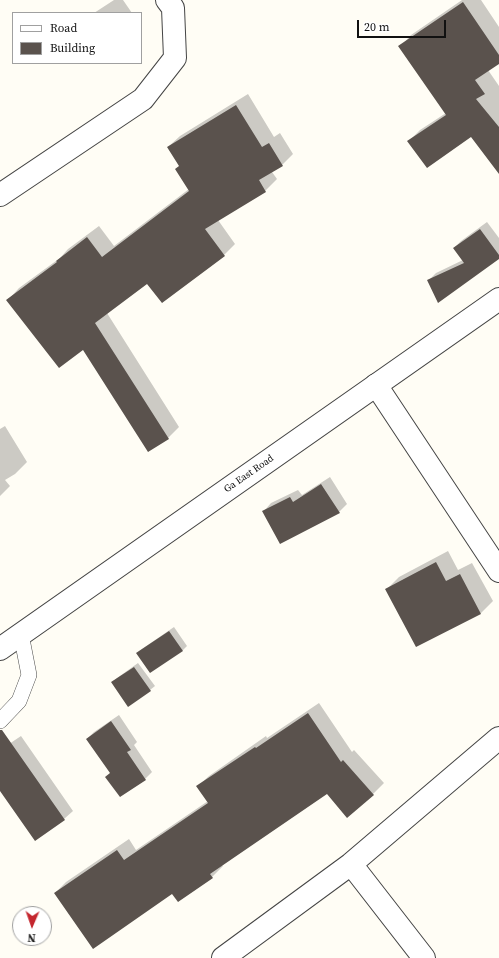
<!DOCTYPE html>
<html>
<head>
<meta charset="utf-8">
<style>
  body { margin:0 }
  #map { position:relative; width:499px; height:958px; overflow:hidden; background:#fffdf5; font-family:"Source Serif 4",serif }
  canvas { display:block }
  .legend { position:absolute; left:12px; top:12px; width:130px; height:52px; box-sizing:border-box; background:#fff; border:1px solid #a0a0a0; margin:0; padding:5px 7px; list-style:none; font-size:12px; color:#111 }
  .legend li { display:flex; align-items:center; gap:8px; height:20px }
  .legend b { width:20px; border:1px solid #a0a0a0 }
  .north { position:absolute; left:12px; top:906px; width:40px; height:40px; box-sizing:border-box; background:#fff; border:1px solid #a0a0a0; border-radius:50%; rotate:182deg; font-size:11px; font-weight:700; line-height:16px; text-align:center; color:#111 }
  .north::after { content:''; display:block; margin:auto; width:14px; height:18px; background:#c4262e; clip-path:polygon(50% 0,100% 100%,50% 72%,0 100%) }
  .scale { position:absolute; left:357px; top:20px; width:89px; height:18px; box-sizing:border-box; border:2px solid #111; border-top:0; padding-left:5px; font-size:12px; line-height:14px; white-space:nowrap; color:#111; -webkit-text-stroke:3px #fff; paint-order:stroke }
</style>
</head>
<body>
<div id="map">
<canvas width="499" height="958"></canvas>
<ul class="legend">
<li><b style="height:5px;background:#fff"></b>Road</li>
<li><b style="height:11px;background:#5a524d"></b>Building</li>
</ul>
<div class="north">N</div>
<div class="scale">20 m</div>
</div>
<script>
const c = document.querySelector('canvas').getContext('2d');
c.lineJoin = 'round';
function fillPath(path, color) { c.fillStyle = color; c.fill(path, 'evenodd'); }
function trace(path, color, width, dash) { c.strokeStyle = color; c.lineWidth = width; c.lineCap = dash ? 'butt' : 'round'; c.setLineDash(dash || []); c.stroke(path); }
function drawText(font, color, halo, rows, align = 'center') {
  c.font = font + ' "Source Serif 4",serif'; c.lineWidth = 4; c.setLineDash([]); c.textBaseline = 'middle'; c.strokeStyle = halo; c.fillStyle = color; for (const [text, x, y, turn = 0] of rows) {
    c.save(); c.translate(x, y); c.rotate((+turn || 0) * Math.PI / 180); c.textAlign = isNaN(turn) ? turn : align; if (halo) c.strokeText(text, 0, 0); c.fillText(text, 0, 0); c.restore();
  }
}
fillPath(new Path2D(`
  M 114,0 L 123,0 L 132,13 L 94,13 Z
  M 462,0 L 481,0 L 499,27 L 499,62 L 488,70 L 499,86 L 499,173 L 471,136 L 409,141 L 420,130 L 446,113 L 400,47 L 411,35 Z
  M 248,94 L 274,137 L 280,133 L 293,154 L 282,165 L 272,172 L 277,179 L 265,191 L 218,220 L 235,244 L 224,255 L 162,302 L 148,283 L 107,313 L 179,427 L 168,438 L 84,348 L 8,300 L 19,288 L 60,258 L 68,249 L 99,226 L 114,246 L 189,189 L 180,166 L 168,147 L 180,136 Z
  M 487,222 L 499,238 L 499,258 L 428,281 L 436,273 L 463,260 L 454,248 L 461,241 Z
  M 5,426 L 27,462 L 15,474 L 5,480 L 10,486 L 0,496 L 0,429 Z
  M 330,477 L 347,504 L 339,512 L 264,511 L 271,503 L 298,490 L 302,495 Z
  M 448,551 L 458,570 L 472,563 L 493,601 L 481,613 L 417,646 L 387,589 L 399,577 Z
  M 174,627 L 187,646 L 183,650 L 150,672 L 137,653 L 142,649 Z
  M 138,663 L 155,686 L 150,690 L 113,682 L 117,678 Z
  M 319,703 L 352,752 L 354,750 L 384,783 L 373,794 L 327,792 L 222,865 L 223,866 L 212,877 L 172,893 L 55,893 L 66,882 L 129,839 L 136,850 L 208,801 L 198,786 L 209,776 L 266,736 L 267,738 Z
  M 119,715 L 137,742 L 134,745 L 152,772 L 145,779 L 120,796 L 111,773 L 87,739 L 94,732 Z
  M 21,736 L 73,811 L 64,819 L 0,789 L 0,750 Z`), '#0003');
fillPath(new Path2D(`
  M 463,2 L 499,55 L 499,64 L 475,80 L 485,94 L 476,99 L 499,127 L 499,174 L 471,137 L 427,168 L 407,141 L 446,115 L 398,46 Z
  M 236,105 L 262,147 L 269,143 L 283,166 L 259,180 L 266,192 L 205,229 L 225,256 L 162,303 L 147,284 L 95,323 L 169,439 L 148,452 L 83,350 L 59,368 L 6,300 L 57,262 L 56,261 L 87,237 L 102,257 L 189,191 L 175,169 L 179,166 L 167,147 Z
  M 480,229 L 499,255 L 499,259 L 438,303 L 427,280 L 464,263 L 453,248 Z
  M 321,484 L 340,513 L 280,544 L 262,511 L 290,497 L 293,502 Z
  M 436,562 L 446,581 L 460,574 L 481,614 L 416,647 L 385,589 Z
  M 169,631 L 183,651 L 150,673 L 136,653 Z
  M 134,667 L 151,691 L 128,707 L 111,682 Z
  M 308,713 L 341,762 L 343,760 L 374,795 L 347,818 L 327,794 L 210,874 L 213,878 L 178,902 L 172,894 L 93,949 L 54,893 L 117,850 L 124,860 L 208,803 L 196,786 L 255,747 L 256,748 Z
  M 111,721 L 131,750 L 127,752 L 146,780 L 120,797 L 105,777 L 110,773 L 86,739 Z
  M 0,730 L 2,730 L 65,820 L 35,841 L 0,791 Z`), '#5a524d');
const service = new Path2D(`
  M 0,721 L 19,701 L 29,675 L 21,634`);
const minor = new Path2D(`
  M 0,195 L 143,99 L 175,58 L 173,8 L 167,0
  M 376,385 L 499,571
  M 351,864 L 424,958
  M 223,958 L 351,864 L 499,738`);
const tertiary = new Path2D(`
  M 0,649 L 499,299`);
trace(service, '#444', 16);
trace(minor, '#444', 24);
trace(tertiary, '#444', 24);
trace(service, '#fff', 15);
trace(minor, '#fff', 22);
trace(tertiary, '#fff', 22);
drawText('10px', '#111', '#fff', [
  ["Ga East Road",249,474,-35]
]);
</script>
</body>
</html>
